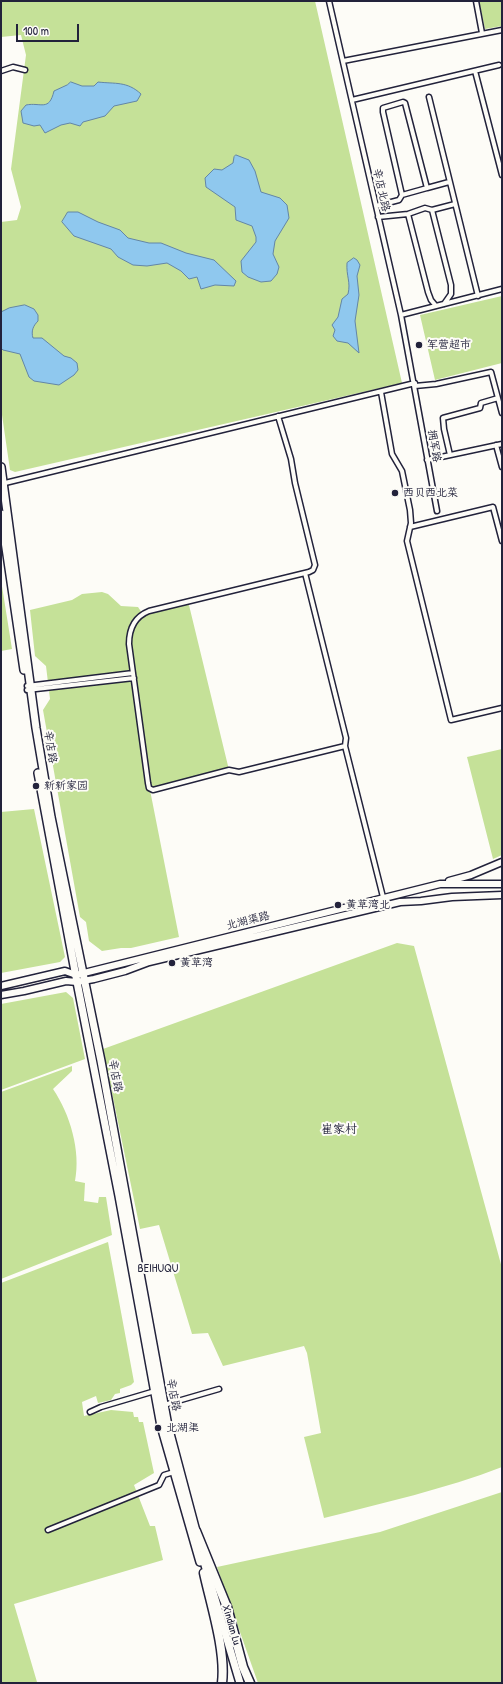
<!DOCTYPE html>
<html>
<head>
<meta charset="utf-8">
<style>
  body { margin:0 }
  #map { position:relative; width:503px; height:1684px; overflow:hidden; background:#fdfcf7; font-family:"Patrick Hand",sans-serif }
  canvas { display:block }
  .frame { position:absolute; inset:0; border:2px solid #22223b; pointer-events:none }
  .scale { position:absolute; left:16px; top:24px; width:63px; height:18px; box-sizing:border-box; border:2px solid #22223b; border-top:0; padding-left:5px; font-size:12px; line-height:14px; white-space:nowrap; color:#22223b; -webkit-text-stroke:3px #fdfcf7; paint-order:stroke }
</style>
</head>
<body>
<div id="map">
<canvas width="503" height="1684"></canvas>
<div class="frame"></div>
<div class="scale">100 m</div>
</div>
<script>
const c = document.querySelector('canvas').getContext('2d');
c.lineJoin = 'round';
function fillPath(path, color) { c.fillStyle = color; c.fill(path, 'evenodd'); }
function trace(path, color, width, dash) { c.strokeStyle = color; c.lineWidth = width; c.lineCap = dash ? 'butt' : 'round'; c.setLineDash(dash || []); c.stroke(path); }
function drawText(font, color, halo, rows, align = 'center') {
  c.font = font + ' "Patrick Hand","LXGW WenKai TC",sans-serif'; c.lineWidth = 4; c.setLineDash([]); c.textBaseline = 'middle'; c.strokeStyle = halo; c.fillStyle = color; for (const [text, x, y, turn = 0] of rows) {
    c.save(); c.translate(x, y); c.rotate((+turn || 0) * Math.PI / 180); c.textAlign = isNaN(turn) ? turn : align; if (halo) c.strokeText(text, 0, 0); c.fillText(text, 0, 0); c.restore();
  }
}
fillPath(new Path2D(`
  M 1,1 L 315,1 L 402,383 L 15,472 L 10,470 L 1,408 L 1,222 L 17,220 L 21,207 L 11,169 L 26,55 L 21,35 L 1,37 Z
  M 479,1 L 502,1 L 502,26 L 485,29 Z
  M 502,296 L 502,363 L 435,380 L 420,315 Z
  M 1,580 L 12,649 L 1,651 Z
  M 102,592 L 108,594 L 121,606 L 138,607 L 142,613 L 188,601 L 229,770 L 150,790 L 179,937 L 131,948 L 121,948 L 102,951 L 89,941 L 86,922 L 80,917 L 43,710 L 50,699 L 46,666 L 35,656 L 30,610 L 72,600 L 82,594 Z
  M 502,749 L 502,855 L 493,859 L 467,757 Z
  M 34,809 L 65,957 L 60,962 L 1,973 L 1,812 Z
  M 397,943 L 414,946 L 502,1268 L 502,1467 C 445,1489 383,1503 324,1518 L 304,1437 L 321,1433 L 307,1353 L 304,1346 L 223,1366 L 208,1333 L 192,1334 L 159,1225 L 140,1229 L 103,1049 Z
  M 66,992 L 73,998 L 85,1059 L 1,1090 L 1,1004 Z
  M 72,1066 L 72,1071 L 53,1089 C 70,1114 81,1151 75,1181 L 85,1183 L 84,1201 L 98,1203 L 99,1197 L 106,1197 L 112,1235 L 1,1279 L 1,1092 Z
  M 108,1242 L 134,1382 L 131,1385 L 120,1389 L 120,1393 L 115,1394 L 111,1400 L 98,1403 L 96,1396 L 82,1402 L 84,1416 L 111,1410 L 133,1412 L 134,1417 L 138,1417 L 139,1422 L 143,1422 L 154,1473 L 134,1485 L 150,1526 L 155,1526 L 163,1560 L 14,1604 L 37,1682 L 56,1683 L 1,1683 L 1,1283 Z
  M 502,1492 L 502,1683 L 258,1683 L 217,1567 L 380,1532 Z`), '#c5e198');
const water = new Path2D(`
  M 71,82 L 82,86 L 94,86 L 98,82 C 115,84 127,81 141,94 L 137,101 L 114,106 L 105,116 L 83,122 L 80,126 L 70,123 L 61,125 L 45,133 L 40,125 L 34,126 L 23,123 L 21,111 L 26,105 C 41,102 49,112 54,91 L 67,85 Z
  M 236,155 L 249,160 L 255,171 L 261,192 L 280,198 L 287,205 L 289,218 L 275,241 L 273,254 L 279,267 L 277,274 L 271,281 L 261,282 L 248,277 L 242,272 L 241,261 L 256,242 L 256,237 L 252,226 L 236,220 L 235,207 L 206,187 L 205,178 L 214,169 L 222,170 L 233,163 L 234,157 Z
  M 68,212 L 78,212 L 98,222 L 120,230 L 128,238 L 149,243 L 161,243 L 186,253 L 214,260 L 236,281 L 234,286 L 215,285 L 201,289 L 197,277 L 189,279 L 181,271 L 167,263 L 147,266 L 133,265 L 118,257 L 111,249 L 74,236 L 62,222 Z
  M 354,258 L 357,260 L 360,265 L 357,276 L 359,295 L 355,321 L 359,353 L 348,343 L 337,341 L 333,336 L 335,330 L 332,325 L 338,317 L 342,299 L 348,294 C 351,282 346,276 347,263 Z
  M 25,305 L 34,309 L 38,315 L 38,321 C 33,326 31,331 33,338 L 42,338 L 64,356 L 71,358 L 77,363 L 78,370 L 74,375 L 59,385 L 34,381 L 29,377 L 20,354 L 3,350 L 1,348 L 1,312 L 9,308 Z`);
fillPath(water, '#8fc8ee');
trace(water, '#6386a6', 1);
const street = new Path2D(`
  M 329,1 L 401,315 L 437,511
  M 476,1 L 482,33
  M 343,61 L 502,30
  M 1,71 L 13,67 L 25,70
  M 475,71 L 502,175
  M 429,97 L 478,296
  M 352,100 L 499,65
  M 427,188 L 449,182
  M 376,206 L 399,200 L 402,195 L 383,112 L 383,108 L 403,102 L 405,103 L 427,188 L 402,195
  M 432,210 L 451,285 L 451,294 L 444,304
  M 408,214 L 428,292 L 431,300 L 436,306
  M 378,217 L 408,214 L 425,208 L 432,210 L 455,204
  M 401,315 L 502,289
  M 415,386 L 436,384 L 491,372 L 502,413
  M 381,392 L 392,454 L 402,471 L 410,510 L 411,523 L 407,541 L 451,720 L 502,708
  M 278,416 L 291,459 L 295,483 L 315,565 L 313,570 L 309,572 L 149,611 C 134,617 129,629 129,644 L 148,783 L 149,788 L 153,790 L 229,770 L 239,772 L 345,746
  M 496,445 L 502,467
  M 450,455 L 444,429 L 443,418 L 480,408 L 481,403 L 498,398
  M 427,460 L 502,444
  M 1,484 L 415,383
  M 410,527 L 493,507 L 502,541
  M 305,573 L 346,738 L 345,746 L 383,897
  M 27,686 L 133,673
  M 27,690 L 134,678
  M 164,1405 L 219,1389
  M 90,1412 L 101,1407 L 155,1391
  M 48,1530 L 159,1485 L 164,1475 L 174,1472`);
const secondary = new Path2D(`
  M 449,881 L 471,875 L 502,862
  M 1,986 L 65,971 L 76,975 L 440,884 L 502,884
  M 1,995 L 24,991 L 66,981 L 77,982 L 94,979 L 125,971 L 149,962 L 400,902 L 421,901 L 452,897 L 502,895`);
const primary = new Path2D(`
  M 1,467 L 36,728 L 51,817 L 101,1061 L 168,1426 L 197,1535
  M 1,514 L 24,670
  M 38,773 L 77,982 L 119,1196 L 161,1426 L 200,1562
  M 202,1555 L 240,1683`);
const highway = new Path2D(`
  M 196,1531 L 227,1607 L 243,1667 L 250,1683
  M 204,1573 C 211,1605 226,1651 222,1683`);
trace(street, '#22223b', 7);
trace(secondary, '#22223b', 9);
trace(primary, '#22223b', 10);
trace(highway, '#22223b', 11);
trace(street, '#fdfcf7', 4);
trace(secondary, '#fdfcf7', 6);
trace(primary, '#fdfcf7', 7);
trace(highway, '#fdfcf7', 8);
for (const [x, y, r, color] of [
  [419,345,4,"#22223b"],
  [395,493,4,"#22223b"],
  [36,786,4,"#22223b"],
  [338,905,4,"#22223b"],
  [172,963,4,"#22223b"],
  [158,1428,4,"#22223b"]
]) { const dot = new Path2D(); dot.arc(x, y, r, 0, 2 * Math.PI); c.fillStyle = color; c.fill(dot); trace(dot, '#fdfcf7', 1.5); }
drawText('11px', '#22223b', '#fdfcf7', [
  ["辛店北路",381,190,77],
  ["拥军路",434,446,80],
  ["辛店路",50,747,81],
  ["北湖渠路",248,921,-14],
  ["辛店路",115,1076,79],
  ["辛店路",173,1395,79],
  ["Xindian Lu",231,1625,74]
]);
drawText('11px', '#22223b', '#fdfcf7', [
  ["军营超市",427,345],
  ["西贝西北菜",403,493],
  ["新新家园",44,786],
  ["黄草湾北",346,905],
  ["黄草湾",180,963],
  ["北湖渠",166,1428]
], 'left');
drawText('12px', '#22223b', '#fdfcf7', [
  ["崔家村",339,1130],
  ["BEIHUQU",158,1269]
]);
</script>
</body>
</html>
